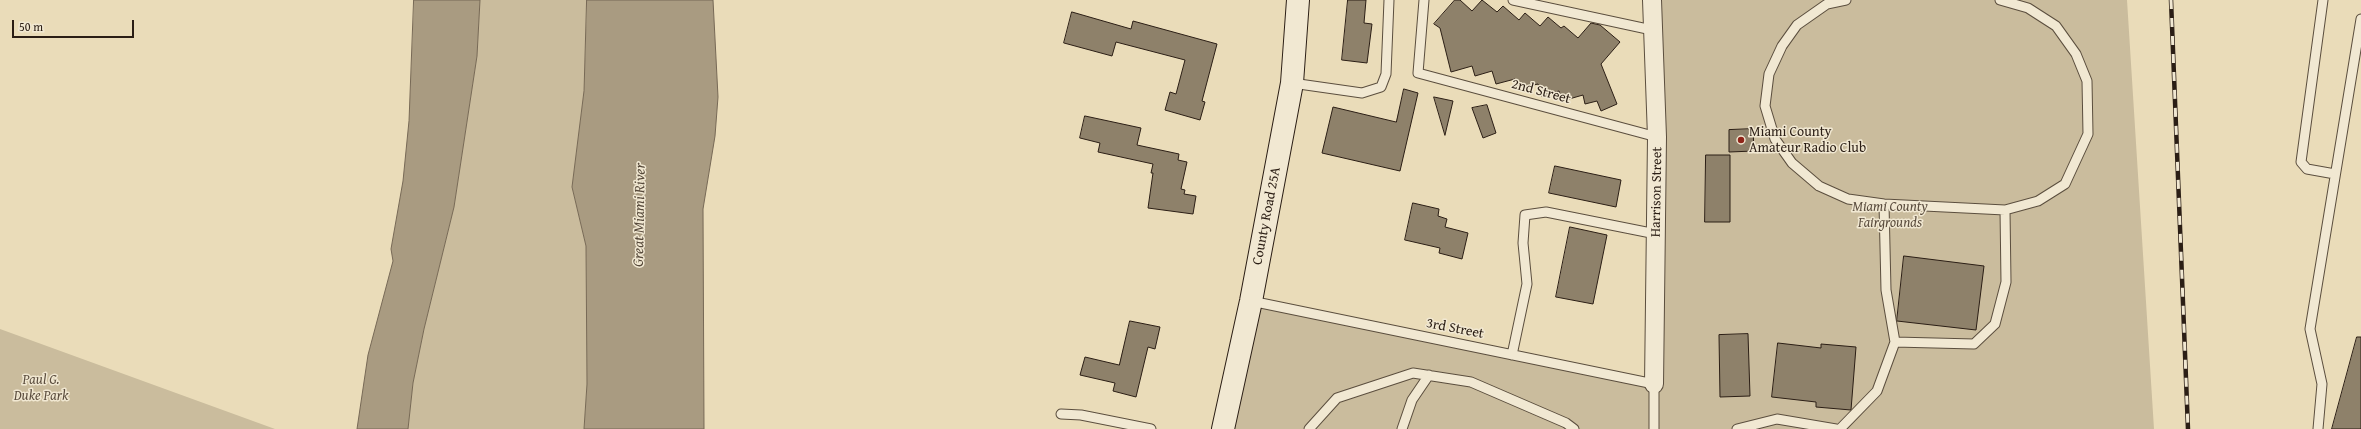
<!DOCTYPE html>
<html>
<head>
<meta charset="utf-8">
<style>
  body { margin:0 }
  #map { position:relative; width:2361px; height:429px; overflow:hidden; background:#eadcb9; font-family:"Gentium Book Plus",serif }
  canvas { display:block }
  .scale { position:absolute; left:12px; top:20px; width:122px; height:18px; box-sizing:border-box; border:2px solid #2b1e15; border-top:0; padding-left:5px; font-size:12px; line-height:14px; white-space:nowrap; color:#2b1e15; -webkit-text-stroke:3px #f1e8d2; paint-order:stroke }
</style>
</head>
<body>
<div id="map">
<canvas width="2361" height="429"></canvas>
<div class="scale">50 m</div>
</div>
<script>
const c = document.querySelector('canvas').getContext('2d');
c.lineJoin = 'round';
function fillPath(path, color) { c.fillStyle = color; c.fill(path, 'evenodd'); }
function trace(path, color, width, dash) { c.strokeStyle = color; c.lineWidth = width; c.lineCap = dash ? 'butt' : 'round'; c.setLineDash(dash || []); c.stroke(path); }
function drawText(font, color, halo, rows, align = 'center') {
  c.font = font + ' "Gentium Book Plus",serif'; c.lineWidth = 3; c.setLineDash([]); c.textBaseline = 'middle'; c.strokeStyle = halo; c.fillStyle = color; for (const [text, x, y, turn = 0] of rows) {
    c.save(); c.translate(x, y); c.rotate((+turn || 0) * Math.PI / 180); c.textAlign = isNaN(turn) ? turn : align; if (halo) c.strokeText(text, 0, 0); c.fillText(text, 0, 0); c.restore();
  }
}
fillPath(new Path2D(`
  M 480,0 L 587,0 L 584,91 L 572,187 L 586,246 L 587,384 L 584,429 L 408,429 L 413,383 L 424,329 L 454,207 L 477,56 Z
  M 1652,0 L 2127,0 L 2154,429 L 1223,429 L 1251,301 L 1654,384 Z
  M 0,329 L 275,429 L 0,429 Z`), '#cabc9d');
const water = new Path2D(`
  M 414,0 L 480,0 L 477,56 L 454,207 L 424,329 L 413,383 L 408,429 L 357,429 L 368,355 L 393,261 L 391,249 L 403,181 L 409,121 Z
  M 587,0 L 713,0 L 718,97 L 715,136 L 703,209 L 704,429 L 584,429 L 587,384 L 586,246 L 572,187 L 584,91 Z`);
fillPath(water, '#a99b81');
trace(water, '#776956', 1);
const building = new Path2D(`
  M 1348,0 L 1366,0 L 1364,23 L 1372,24 L 1367,63 L 1342,60 Z
  M 1455,0 L 1460,0 L 1472,11 L 1482,0 L 1497,12 L 1503,6 L 1519,20 L 1525,13 L 1540,26 L 1548,17 L 1561,28 L 1564,26 L 1578,38 L 1591,23 L 1600,25 L 1620,42 L 1601,64 L 1617,104 L 1601,111 L 1597,101 L 1585,104 L 1583,95 L 1562,101 L 1559,91 L 1541,96 L 1538,84 L 1517,89 L 1515,79 L 1496,84 L 1492,71 L 1475,76 L 1472,66 L 1451,72 L 1440,28 L 1434,24 Z
  M 1072,12 L 1131,29 L 1133,21 L 1217,44 L 1202,101 L 1205,102 L 1200,120 L 1165,110 L 1170,92 L 1176,94 L 1185,60 L 1116,42 L 1112,56 L 1064,43 Z
  M 1404,89 L 1418,93 L 1400,171 L 1322,153 L 1333,107 L 1396,122 Z
  M 1434,97 L 1453,101 L 1445,135 Z
  M 1487,105 L 1496,133 L 1483,138 L 1472,108 Z
  M 1085,116 L 1141,128 L 1137,145 L 1179,154 L 1178,160 L 1187,162 L 1181,189 L 1185,190 L 1184,194 L 1196,196 L 1193,214 L 1148,208 L 1153,173 L 1151,173 L 1153,164 L 1098,152 L 1100,143 L 1080,138 Z
  M 1753,129 L 1754,151 L 1729,152 L 1729,130 Z
  M 1706,155 L 1730,155 L 1730,222 L 1705,222 Z
  M 1555,166 L 1621,180 L 1616,207 L 1549,193 Z
  M 1413,203 L 1439,209 L 1438,216 L 1447,219 L 1445,227 L 1468,233 L 1462,259 L 1439,253 L 1440,248 L 1405,240 Z
  M 1570,227 L 1607,235 L 1593,304 L 1556,297 Z
  M 1904,256 L 1984,266 L 1976,330 L 1897,321 Z
  M 1130,321 L 1160,327 L 1155,349 L 1148,347 L 1136,397 L 1113,391 L 1115,383 L 1080,375 L 1085,357 L 1119,365 Z
  M 1748,334 L 1750,396 L 1720,397 L 1719,335 Z
  M 2357,337 L 2361,337 L 2361,429 L 2332,429 Z
  M 1778,343 L 1821,348 L 1821,344 L 1856,347 L 1851,410 L 1816,407 L 1816,402 L 1772,397 Z`);
fillPath(building, '#8e816a');
trace(building, '#2b1e15', 1);
const lane = new Path2D(`
  M 1424,0 L 1418,73 L 1657,137
  M 1513,0 L 1652,30
  M 1846,0 L 1827,4 L 1797,25 L 1782,46 L 1769,74 L 1765,106 L 1775,139 L 1792,163 L 1819,186 L 1848,199 L 1884,204 L 2005,210 L 2038,201 L 2065,184 L 2088,134 L 2087,81 L 2076,54 L 2056,26 L 2028,8 L 2000,0
  M 2323,0 L 2301,162 L 2307,169 L 2335,174
  M 1292,83 L 1362,93 L 1381,87 L 1386,74 L 1389,0
  M 1251,301 L 1654,384 L 1654,429
  M 1895,342 L 1974,344 L 1995,324 L 2006,282 L 2005,210
  M 1512,355 L 1527,284 L 1523,243 L 1525,215 L 1546,212 L 1656,234
  M 1061,414 L 1081,415 L 1151,429
  M 1309,429 L 1337,398 L 1413,373 L 1471,382 L 1566,423 L 1574,429
  M 1402,429 L 1412,400 L 1429,375
  M 1737,429 L 1777,419 L 1836,429
  M 1840,429 L 1877,391 L 1895,342 L 1886,290 L 1884,204
  M 2318,429 L 2322,384 L 2310,329 L 2361,19`);
const street = new Path2D(`
  M 1652,0 L 1657,137 L 1654,384`);
const secondary = new Path2D(`
  M 1223,429 L 1251,301 L 1292,83 L 1298,0`);
trace(lane, '#5b4e3e', 11);
trace(street, '#5b4e3e', 20);
trace(secondary, '#2b1e15', 24);
trace(lane, '#f1e8d2', 9);
trace(street, '#f1e8d2', 18);
trace(secondary, '#f1e8d2', 22);
const rail = new Path2D(`
  M 2171,0 L 2188,429`);
trace(rail, '#2b1e15', 4.5);
trace(rail, '#f1e8d2', 3, [9]);
for (const [x, y, r, color] of [
  [1741,140,4,"#8f2418"]
]) { const dot = new Path2D(); dot.arc(x, y, r, 0, 2 * Math.PI); c.fillStyle = color; c.fill(dot); trace(dot, '#f1e8d2', 1.5); }
drawText('14px', '#2b1e15', '#f1e8d2', [
  ["2nd Street",1541,92,15],
  ["Harrison Street",1657,192,-89],
  ["County Road 25A",1267,216,-79],
  ["3rd Street",1455,329,11]
]);
drawText('14px', '#2b1e15', '#f1e8d2', [
  ["Miami County",1749,132],
  ["Amateur Radio Club",1749,148]
], 'left');
drawText('italic 14px', '#5b4d3e', '#f1e8d2', [
  ["Miami County",1890,207],
  ["Fairgrounds",1890,223],
  ["Paul G.",41,380],
  ["Duke Park",41,396]
]);
drawText('italic 15px', '#574a3b', '#f1e8d2', [
  ["Great Miami River",640,215,-89]
]);
</script>
</body>
</html>
